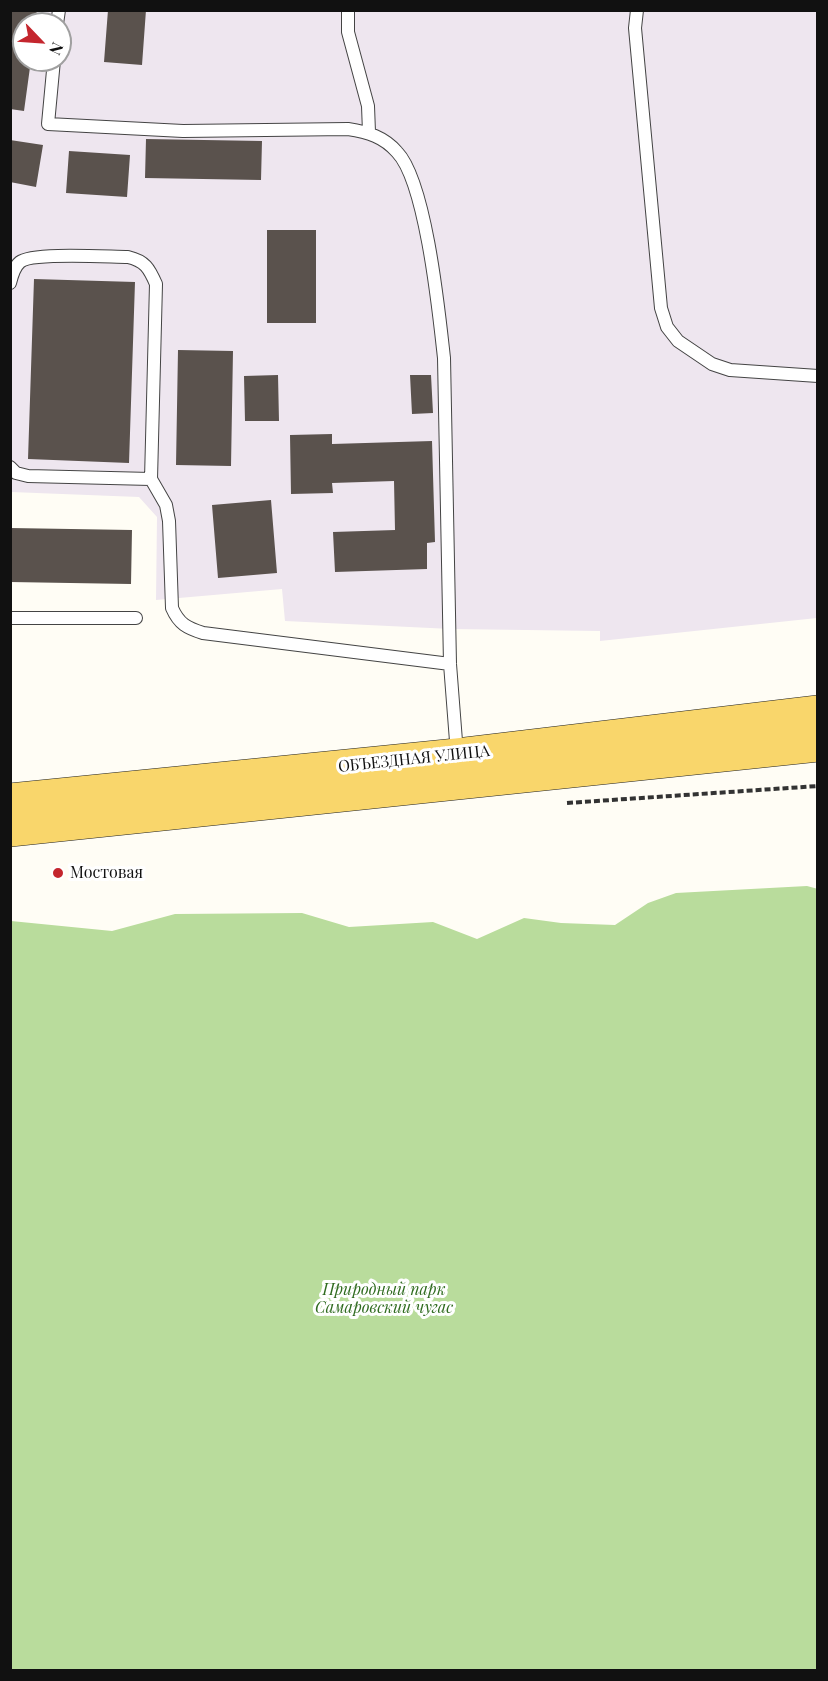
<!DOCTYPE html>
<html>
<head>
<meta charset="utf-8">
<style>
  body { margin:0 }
  #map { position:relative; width:828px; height:1681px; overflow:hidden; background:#fffdf5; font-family:"Playfair Display",serif }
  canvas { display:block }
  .frame { position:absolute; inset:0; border:12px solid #111; pointer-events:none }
  .north { position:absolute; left:12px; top:12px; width:60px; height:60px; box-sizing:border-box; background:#fff; border:2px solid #a0a0a0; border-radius:50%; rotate:115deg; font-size:16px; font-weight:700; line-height:24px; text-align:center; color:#111 }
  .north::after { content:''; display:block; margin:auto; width:21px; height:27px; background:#c4262e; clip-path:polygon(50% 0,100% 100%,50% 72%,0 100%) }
</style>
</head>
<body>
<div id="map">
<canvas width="828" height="1681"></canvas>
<div class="frame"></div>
<div class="north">N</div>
</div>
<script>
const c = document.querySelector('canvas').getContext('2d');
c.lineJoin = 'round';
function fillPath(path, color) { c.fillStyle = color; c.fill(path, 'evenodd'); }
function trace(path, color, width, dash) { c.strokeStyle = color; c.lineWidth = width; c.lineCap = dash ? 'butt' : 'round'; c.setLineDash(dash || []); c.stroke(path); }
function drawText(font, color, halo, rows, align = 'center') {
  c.font = font + ' "Playfair Display",serif'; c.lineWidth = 6; c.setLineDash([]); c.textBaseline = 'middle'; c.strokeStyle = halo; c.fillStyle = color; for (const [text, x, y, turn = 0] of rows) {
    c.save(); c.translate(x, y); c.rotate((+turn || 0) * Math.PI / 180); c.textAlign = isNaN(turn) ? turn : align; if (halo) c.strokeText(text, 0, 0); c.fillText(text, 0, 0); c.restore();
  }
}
fillPath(new Path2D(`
  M 11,11 L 817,11 L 817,618 L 600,641 L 600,631 L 451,629 L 285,621 L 282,589 L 156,600 L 157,517 L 139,497 L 11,492 ZM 24,24 L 60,24 L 60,60 L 24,60 Z`), '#eee6ef');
fillPath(new Path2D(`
  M 807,886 L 818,889 L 817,1670 L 11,1670 L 11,921 L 112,931 L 175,914 L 302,913 L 349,927 L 433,922 L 477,939 L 524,918 L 561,923 L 615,925 L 648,903 L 676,893 Z`), '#b9dc9c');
fillPath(new Path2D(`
  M 10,10 L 37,10 L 35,24 L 24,24 L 24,60 L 31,60 L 24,111 L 10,109 Z
  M 108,10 L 146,10 L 142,65 L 104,62 Z
  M 146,139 L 262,141 L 261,180 L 145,178 Z
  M 10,140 L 43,145 L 36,187 L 10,182 Z
  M 69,151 L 130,155 L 127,197 L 66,193 Z
  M 267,230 L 316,230 L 316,323 L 267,323 Z
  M 34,279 L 135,282 L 129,463 L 28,459 Z
  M 178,350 L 233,351 L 231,466 L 176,465 Z
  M 278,375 L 279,421 L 245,421 L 244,376 Z
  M 410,375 L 431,375 L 433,413 L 412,414 Z
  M 332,434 L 332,444 L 432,441 L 435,542 L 427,543 L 427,569 L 335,572 L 333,532 L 395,530 L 394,481 L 332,483 L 333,493 L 291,494 L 290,435 Z
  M 271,500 L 277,573 L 218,578 L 212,505 Z
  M 10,528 L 132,530 L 131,584 L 10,582 Z`), '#5a524d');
const service = new Path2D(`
  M 348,10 L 348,32 L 368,106 L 369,132
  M 637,10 L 635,28 L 661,308 L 667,327 L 678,341 L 712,364 L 730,370 L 818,376
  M 57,24 L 59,10
  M 54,60 L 48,124 L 183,131 L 348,129 C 368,132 384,137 397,152 C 426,182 439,313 444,358 L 450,664 L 457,754
  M 10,283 C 12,275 14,267 20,262 C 32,252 109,257 128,257 C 145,261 149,268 156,284 L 151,479 L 166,505 L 169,521 L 172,608 C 179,624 187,628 203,633 L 450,664
  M 10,467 L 16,473 L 28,476 L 151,479
  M 10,618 L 136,618`);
const primary = new Path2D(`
  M 10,800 L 457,755 L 818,712
  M 10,830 L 818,745`);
trace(service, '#444', 14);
trace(primary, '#222', 34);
trace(new Path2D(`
  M 567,803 L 818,786`), '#333', 4, [6, 3]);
trace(service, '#fff', 12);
trace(primary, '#f9d66b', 33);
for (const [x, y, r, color] of [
  [58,873,6,"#c4262e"]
]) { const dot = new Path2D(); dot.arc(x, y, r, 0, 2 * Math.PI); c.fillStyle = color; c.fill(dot); trace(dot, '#fff', 2); }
drawText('16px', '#111', '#fff', [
  ["ОБЪЕЗДНАЯ УЛИЦА",414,759,-6]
]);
drawText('16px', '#111', '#fff', [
  ["Мостовая",70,873]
], 'left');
drawText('italic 16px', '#2f6b1f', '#fff', [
  ["Природный парк",384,1290],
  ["Самаровский чугас",384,1308]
]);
</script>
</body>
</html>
